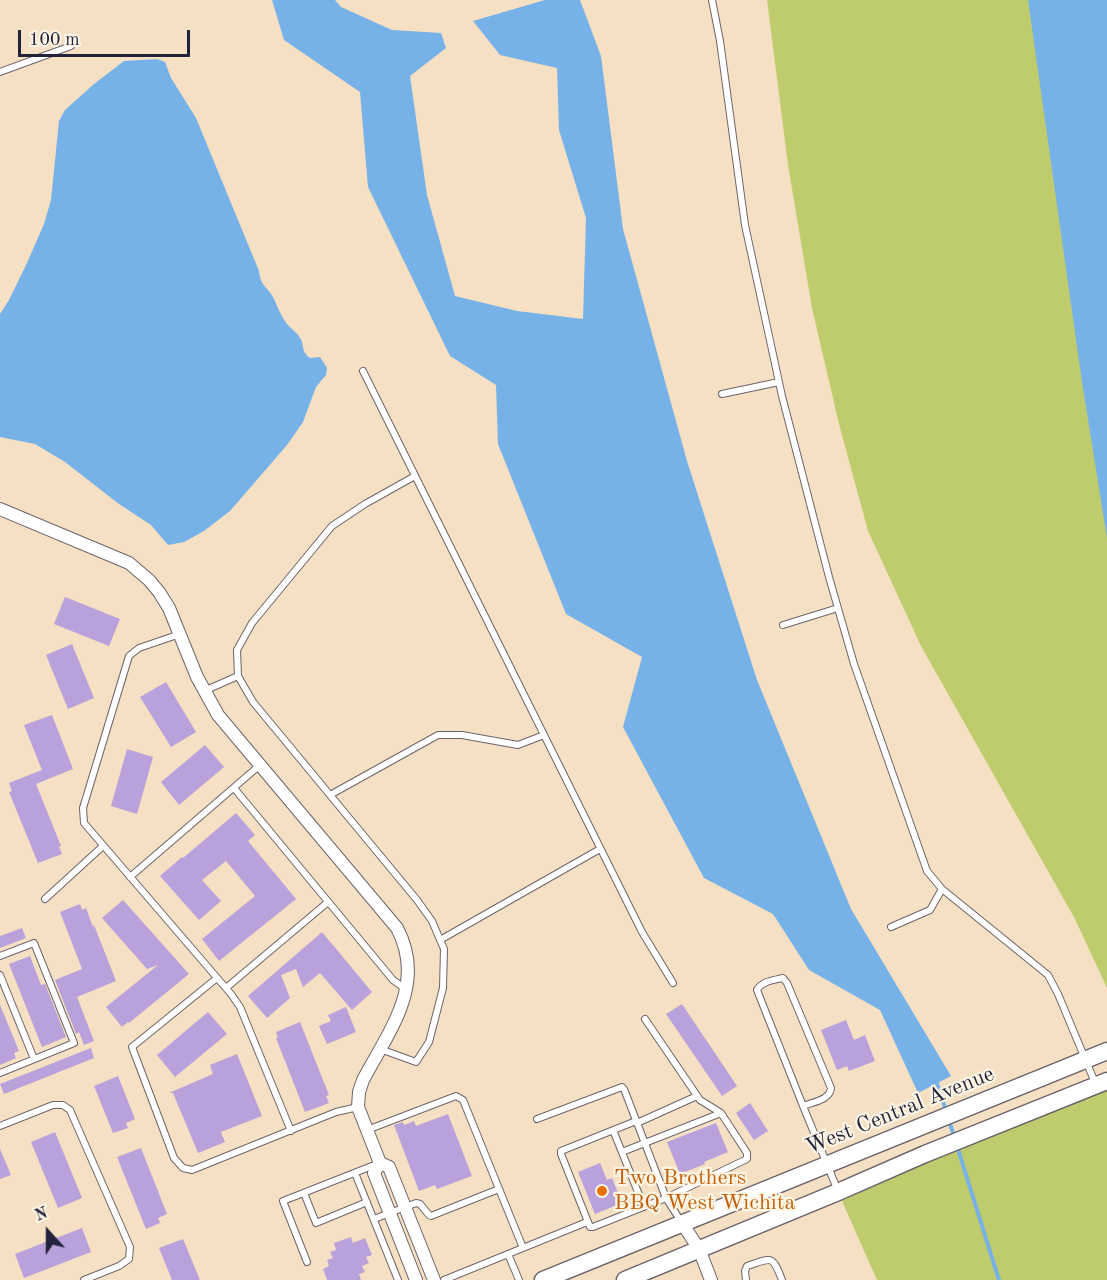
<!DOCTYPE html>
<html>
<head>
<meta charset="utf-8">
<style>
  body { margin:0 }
  #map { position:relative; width:1107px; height:1280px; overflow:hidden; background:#f5e0c3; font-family:"Old Standard TT",serif }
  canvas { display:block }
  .north { position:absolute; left:18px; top:1202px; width:60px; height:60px; -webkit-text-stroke:4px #fcf5e5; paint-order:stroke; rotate:339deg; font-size:16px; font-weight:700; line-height:24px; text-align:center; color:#22223b }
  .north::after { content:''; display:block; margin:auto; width:21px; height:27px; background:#22223b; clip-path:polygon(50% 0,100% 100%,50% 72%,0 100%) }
  .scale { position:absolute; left:18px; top:30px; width:172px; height:27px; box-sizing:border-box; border:3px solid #22223b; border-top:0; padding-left:8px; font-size:18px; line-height:21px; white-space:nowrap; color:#22223b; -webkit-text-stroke:4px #fcf5e5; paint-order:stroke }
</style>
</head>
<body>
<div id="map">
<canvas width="1107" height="1280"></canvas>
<div class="north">N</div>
<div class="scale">100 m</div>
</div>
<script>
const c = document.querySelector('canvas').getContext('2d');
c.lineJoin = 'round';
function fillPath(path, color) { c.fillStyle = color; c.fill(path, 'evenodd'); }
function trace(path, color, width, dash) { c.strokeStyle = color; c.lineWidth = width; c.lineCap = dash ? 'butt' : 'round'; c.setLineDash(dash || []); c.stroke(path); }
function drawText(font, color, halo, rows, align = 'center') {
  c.font = font + ' "Old Standard TT",serif'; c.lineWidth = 4.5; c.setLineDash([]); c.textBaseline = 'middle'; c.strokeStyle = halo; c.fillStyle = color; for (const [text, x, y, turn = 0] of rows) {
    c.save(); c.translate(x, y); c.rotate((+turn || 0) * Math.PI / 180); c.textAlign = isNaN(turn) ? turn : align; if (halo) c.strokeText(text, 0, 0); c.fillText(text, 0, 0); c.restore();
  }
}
fillPath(new Path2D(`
  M 767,0 L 1107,0 L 1107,988 L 1075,919 L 921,646 L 868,531 L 839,424 L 812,308 L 788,165 Z
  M 1107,1081 L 1107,1280 L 877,1280 L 838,1192 Z`), '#bfcc6e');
fillPath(new Path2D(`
  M 272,0 L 335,0 L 341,7 L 392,30 L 441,33 L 446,48 L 410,76 L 427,195 L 455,296 L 517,311 L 583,319 L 586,218 L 559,130 L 557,68 L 500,55 L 473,21 L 545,0 L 580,0 L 601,56 L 623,229 L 687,461 L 757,680 L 851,909 L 951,1076 L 918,1093 L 880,1010 L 809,970 L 773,914 L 704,878 L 623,727 L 642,657 L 566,614 L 498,444 L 496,385 L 450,356 L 368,187 L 360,92 L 284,40 Z
  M 1028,0 L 1107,0 L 1107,538 L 1082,382 Z
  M 157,59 L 165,62 L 171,78 L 196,118 L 259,271 C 261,288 268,286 274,299 C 278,308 281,316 287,324 C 291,329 297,332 300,338 C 305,345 300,350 310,358 L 320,357 L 327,368 L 326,375 L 316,387 L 303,422 L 287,445 L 230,511 L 204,531 L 184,542 L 168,545 L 151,525 L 119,504 L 65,462 L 35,444 L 0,437 L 0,314 L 9,300 L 27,263 L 44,224 L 51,200 L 59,121 L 65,110 L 94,84 L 124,61 Z`), '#76b1e7');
trace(new Path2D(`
  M 937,1083 L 946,1111
  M 949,1121 L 954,1136
  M 957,1146 L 999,1280`), '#76b1e7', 4);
fillPath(new Path2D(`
  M 65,597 L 120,619 L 109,646 L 54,624 Z
  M 72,644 L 94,698 L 68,709 L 46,655 Z
  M 166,682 L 196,732 L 171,747 L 140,697 Z
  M 52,715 L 73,769 L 36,784 L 61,846 L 59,847 L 62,854 L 38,863 L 9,792 L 12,791 L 9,783 L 42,770 L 24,725 Z
  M 205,745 L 224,767 L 179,805 L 161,782 Z
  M 127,749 L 153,757 L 137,814 L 111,806 Z
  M 236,813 L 255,835 L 248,841 L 296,899 L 219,961 L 202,939 L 255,896 L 226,861 L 202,880 L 221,901 L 199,920 L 160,876 L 182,857 L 183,858 Z
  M 123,900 L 189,974 L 129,1023 L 128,1022 L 122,1027 L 106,1007 L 158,965 L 147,969 L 102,918 Z
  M 80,904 L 82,910 L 86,908 L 93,927 L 94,925 L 116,981 L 77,997 L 94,1041 L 84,1045 L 79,1032 L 76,1034 L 55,980 L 82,969 L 60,912 Z
  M 22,928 L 26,938 L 0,948 L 0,936 Z
  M 322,932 L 372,992 L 352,1010 L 320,973 L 303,987 L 296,969 L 281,975 L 290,998 L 267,1018 L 248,996 Z
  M 30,956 L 41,985 L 45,984 L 66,1037 L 42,1047 L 9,964 Z
  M 682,1004 L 737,1086 L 722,1096 L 666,1014 Z
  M 0,1005 L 19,1051 L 14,1053 L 16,1058 L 0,1065 Z
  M 346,1007 L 356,1032 L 327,1044 L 319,1026 L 331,1021 L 328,1015 Z
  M 208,1012 L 227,1034 L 175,1077 L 157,1055 Z
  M 846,1020 L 854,1040 L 865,1035 L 875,1061 L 849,1071 L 847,1066 L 837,1070 L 821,1030 Z
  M 300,1022 L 329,1095 L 326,1096 L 329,1103 L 305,1112 L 276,1038 L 278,1038 L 276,1032 Z
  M 91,1048 L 94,1058 L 4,1094 L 0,1084 Z
  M 237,1054 L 262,1116 L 221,1132 L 225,1142 L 198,1153 L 173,1093 L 169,1093 L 213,1074 L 210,1065 Z
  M 118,1076 L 135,1119 L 126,1123 L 128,1128 L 113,1133 L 94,1086 Z
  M 750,1103 L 768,1131 L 754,1140 L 736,1113 Z
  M 448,1114 L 472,1176 L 437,1189 L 435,1185 L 419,1191 L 394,1125 L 403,1122 L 404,1125 L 414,1121 L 416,1126 Z
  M 716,1123 L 728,1152 L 704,1162 L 705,1164 L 680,1174 L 667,1142 Z
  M 55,1132 L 82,1198 L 58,1208 L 31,1142 Z
  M 141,1148 L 167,1214 L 158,1218 L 160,1223 L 146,1229 L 117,1157 Z
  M 0,1149 L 11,1175 L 0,1179 Z
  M 600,1163 L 607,1180 L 612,1178 L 622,1203 L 595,1214 L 578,1172 Z
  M 82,1228 L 91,1252 L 24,1278 L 15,1254 Z
  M 351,1237 L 353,1243 L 365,1238 L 372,1255 L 366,1257 L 369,1263 L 362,1266 L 365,1272 L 359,1274 L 361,1280 L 327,1280 L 323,1269 L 329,1266 L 327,1260 L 333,1258 L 330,1252 L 336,1250 L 334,1243 Z
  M 183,1239 L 200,1280 L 172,1280 L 159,1248 Z`), '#b9a1db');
const lane = new Path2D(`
  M 712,0 L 720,41 L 745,225 L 782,396 L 829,577 L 854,664 L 927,871 L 942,889 L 1048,975 L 1058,994 L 1096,1085
  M 0,72 L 71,46
  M 363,371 L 642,932 L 673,983
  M 722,394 L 779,382
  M 783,625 L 838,608
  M 180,634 L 139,648 L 129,656 L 83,808 L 84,823 L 231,994 L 240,1007 L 291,1131
  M 204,691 L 238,676
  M 234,788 L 393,980 L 407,990
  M 330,795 L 438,735 L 462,735 L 518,745 L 544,735
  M 130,877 L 260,765
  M 45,899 L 103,846
  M 891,927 L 930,910 L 942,889
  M 440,940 L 600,849
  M 0,956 L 34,943 L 74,1043 L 0,1073
  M 0,975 L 34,1059
  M 217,978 L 132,1047 L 174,1158 L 183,1168 L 192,1170 L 336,1112 L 358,1107
  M 226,988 L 328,902
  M 645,1019 L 700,1100 L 721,1113
  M 380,1049 L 416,1062 L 429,1042 L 443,988 L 444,949 L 432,921 L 417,900 L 253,702 L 238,676 L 237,650 L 252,623 L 332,526 L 365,504 L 415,476
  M 803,1106 C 813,1102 830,1100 831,1088 L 787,983 L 783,978 C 774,980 762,981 757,990 L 803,1106 L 838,1191
  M 537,1119 L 622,1087 L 624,1089 L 666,1198 L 682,1223
  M 637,1123 L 697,1096
  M 0,1126 L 53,1105 L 63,1105 L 70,1110 L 130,1247 L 129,1259 L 119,1266 L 84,1280
  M 367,1130 L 456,1096 L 463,1100 L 523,1248
  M 613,1130 L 644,1207
  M 622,1152 L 721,1113 L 747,1153 L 747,1159 L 666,1198 L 593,1227 L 590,1227 L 561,1154 L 561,1151 L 636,1121
  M 355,1173 L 398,1280
  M 304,1193 L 316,1223 L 367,1202
  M 374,1219 L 416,1203 L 420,1204 L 429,1215 L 431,1216 L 499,1189
  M 508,1254 L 519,1280
  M 307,1262 L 283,1201 L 377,1164
  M 444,1280 L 587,1222
  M 746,1280 L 745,1271 L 747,1266 C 772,1258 772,1254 782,1280`);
const street = new Path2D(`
  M 0,509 L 129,563 L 149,580 L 159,592 L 169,608 L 197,677 L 218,715 L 397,928 C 427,984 389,1031 363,1080 L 359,1092 L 358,1107 L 380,1163 L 389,1167 L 434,1280
  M 380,1163 L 374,1173 L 416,1280
  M 682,1223 L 699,1249 L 711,1280`);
const secondary = new Path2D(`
  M 543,1280 L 1107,1051
  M 625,1280 L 838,1192 L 925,1154 L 1107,1081`);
trace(lane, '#6c646b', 8);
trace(street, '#6c646b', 14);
trace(secondary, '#6c646b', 19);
trace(lane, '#fff', 6);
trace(street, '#fff', 12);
trace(secondary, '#fff', 16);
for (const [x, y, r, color] of [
  [602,1191,6,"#e8710a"]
]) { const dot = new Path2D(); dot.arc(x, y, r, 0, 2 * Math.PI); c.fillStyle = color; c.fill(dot); trace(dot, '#fcf5e5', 2); }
drawText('22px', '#22223b', '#fcf5e5', [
  ["West Central Avenue",900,1111,-22]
]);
drawText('22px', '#c56008', '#fcf5e5', [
  ["Two Brothers",614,1178],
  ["BBQ West Wichita",614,1203]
], 'left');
</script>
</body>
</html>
